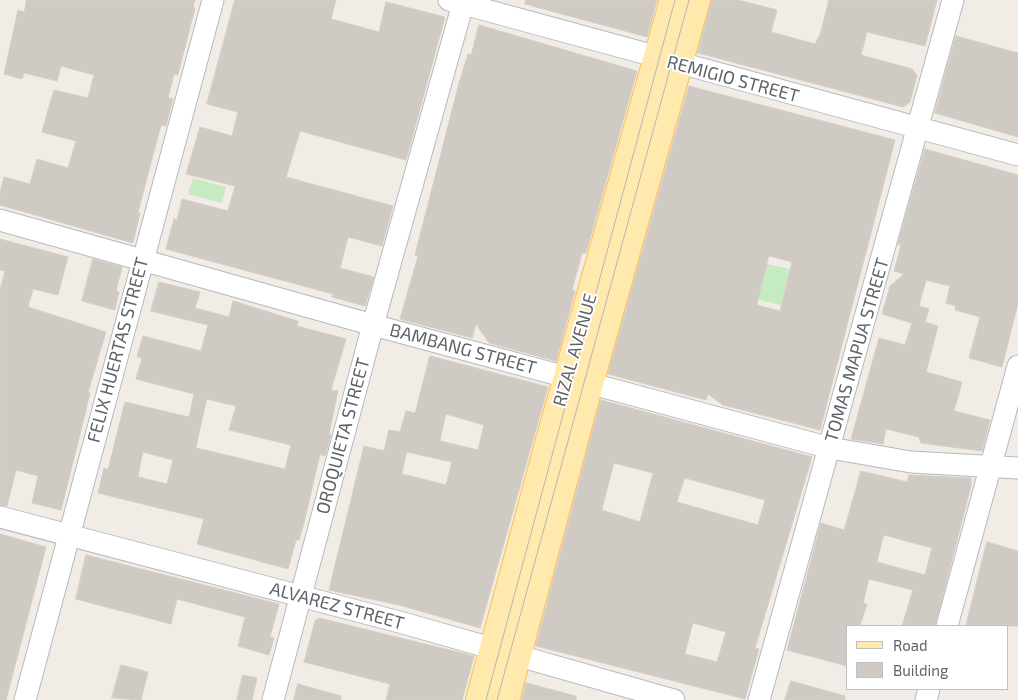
<!DOCTYPE html>
<html>
<head>
<meta charset="utf-8">
<style>
  body { margin:0 }
  #map { position:relative; width:1018px; height:700px; overflow:hidden; background:#f1ede6; font-family:"Exo 2",sans-serif }
  canvas { display:block }
  .legend { position:absolute; left:846px; top:625px; width:162px; height:65px; box-sizing:border-box; background:#fff; border:1px solid #bec1c3; margin:0; padding:6px 9px; list-style:none; font-size:15px; color:#5d6368 }
  .legend li { display:flex; align-items:center; gap:10px; height:25px }
  .legend b { width:25px; border:1px solid #bec1c3 }
</style>
</head>
<body>
<div id="map">
<canvas width="1018" height="700"></canvas>
<ul class="legend">
<li><b style="height:6px;background:#ffe9ad"></b>Road</li>
<li><b style="height:14px;background:#cfcac4"></b>Building</li>
</ul>
</div>
<script>
const c = document.querySelector('canvas').getContext('2d');
c.lineJoin = 'round';
function fillPath(path, color) { c.fillStyle = color; c.fill(path, 'evenodd'); }
function trace(path, color, width, dash) { c.strokeStyle = color; c.lineWidth = width; c.lineCap = dash ? 'butt' : 'round'; c.setLineDash(dash || []); c.stroke(path); }
function drawText(font, color, halo, rows, align = 'center') {
  c.font = font + ' "Exo 2",sans-serif'; c.lineWidth = 4; c.setLineDash([]); c.textBaseline = 'middle'; c.strokeStyle = halo; c.fillStyle = color; for (const [text, x, y, turn = 0] of rows) {
    c.save(); c.translate(x, y); c.rotate((+turn || 0) * Math.PI / 180); c.textAlign = isNaN(turn) ? turn : align; if (halo) c.strokeText(text, 0, 0); c.fillText(text, 0, 0); c.restore();
  }
}
fillPath(new Path2D(`
  M 193,178 L 226,187 L 222,203 L 188,194 Z
  M 767,264 L 790,269 L 781,305 L 746,297 L 761,288 Z`), '#c5ebc0');
const building = new Path2D(`
  M 27,0 L 195,0 L 193,7 L 195,8 L 184,51 L 178,75 L 174,74 L 168,98 L 173,99 L 166,126 L 161,125 L 138,212 L 140,213 L 133,243 L 0,205 L 0,193 L 4,177 L 30,184 L 37,159 L 68,168 L 76,141 L 42,132 L 48,110 L 54,90 L 88,98 L 94,75 L 61,66 L 57,81 L 24,73 L 22,79 L 4,74 L 18,10 L 24,12 Z
  M 235,0 L 336,0 L 331,19 L 379,32 L 386,2 L 445,17 L 406,160 L 300,131 L 286,177 L 393,206 L 382,246 L 348,237 L 340,268 L 374,277 L 365,306 L 332,297 L 333,294 L 166,249 L 174,219 L 177,220 L 182,199 L 228,211 L 235,186 L 186,174 L 200,127 L 232,136 L 238,112 L 207,104 Z
  M 526,0 L 657,0 L 647,37 L 525,4 Z
  M 712,0 L 738,0 L 777,10 L 771,32 L 815,44 L 820,35 L 829,0 L 937,0 L 925,46 L 867,32 L 861,55 L 912,69 L 917,75 L 910,102 L 903,107 L 698,53 Z
  M 479,25 L 637,71 L 586,253 L 582,253 L 572,290 L 575,291 L 556,361 L 489,343 L 476,324 L 472,338 L 400,319 L 418,256 L 415,255 L 459,83 L 468,54 L 471,55 Z
  M 956,36 L 1018,53 L 1018,137 L 935,113 Z
  M 689,86 L 895,140 L 820,430 L 723,405 L 708,394 L 706,400 L 608,374 ZM 769,256 L 792,262 L 780,311 L 757,305 Z
  M 925,149 L 1018,175 L 1018,303 L 1002,367 L 969,358 L 980,317 L 955,310 L 956,306 L 946,303 L 950,286 L 926,280 L 919,306 L 929,309 L 925,322 L 938,326 L 926,372 L 962,382 L 954,411 L 990,420 L 982,451 L 921,443 L 919,437 L 886,429 L 883,444 L 851,439 L 879,338 L 905,345 L 912,323 L 882,314 L 890,286 L 904,274 L 894,271 L 901,245 L 898,244 Z
  M 0,239 L 68,257 L 58,295 L 33,289 L 28,307 L 106,332 L 88,392 L 90,393 L 85,414 L 61,510 L 32,503 L 38,476 L 16,470 L 7,506 L 0,505 L 0,290 L 5,271 L 0,270 Z
  M 93,259 L 122,267 L 116,291 L 119,292 L 115,310 L 82,301 Z
  M 159,282 L 200,292 L 195,308 L 229,317 L 233,301 L 298,321 L 297,326 L 346,339 L 331,390 L 338,391 L 329,434 L 331,435 L 325,456 L 320,454 L 304,523 L 299,540 L 296,540 L 288,569 L 197,544 L 204,519 L 98,493 L 104,468 L 108,470 L 125,402 L 189,417 L 194,394 L 136,379 L 142,358 L 137,357 L 143,336 L 201,351 L 208,325 L 151,311 ZM 207,399 L 236,406 L 229,430 L 291,445 L 285,469 L 196,448 ZM 143,452 L 173,460 L 167,484 L 138,477 Z
  M 430,356 L 548,387 L 480,628 L 399,605 L 329,590 L 364,446 L 384,451 L 389,430 L 400,432 L 406,411 L 415,413 ZM 446,414 L 484,425 L 478,450 L 440,441 ZM 407,452 L 452,462 L 446,485 L 402,474 Z
  M 601,400 L 812,457 L 755,648 L 759,649 L 745,699 L 536,646 ZM 614,463 L 653,473 L 640,522 L 602,510 ZM 685,478 L 765,500 L 758,525 L 677,502 ZM 693,623 L 726,632 L 717,662 L 685,654 Z
  M 861,471 L 907,482 L 909,475 L 971,478 L 971,486 L 935,626 L 902,626 L 913,590 L 869,579 L 863,603 L 867,604 L 860,626 L 847,626 L 847,666 L 787,650 L 821,523 L 844,530 ZM 884,535 L 932,548 L 925,575 L 877,562 Z
  M 0,534 L 46,547 L 6,700 L 0,700 Z
  M 987,542 L 1018,551 L 1018,626 L 966,626 Z
  M 86,555 L 279,604 L 270,637 L 274,638 L 269,655 L 238,646 L 245,617 L 177,599 L 171,624 L 76,599 Z
  M 319,618 L 474,656 L 462,700 L 386,700 L 390,684 L 304,662 L 315,621 Z
  M 121,665 L 148,672 L 141,700 L 112,698 Z
  M 243,675 L 257,678 L 252,700 L 237,700 Z
  M 791,681 L 845,696 L 845,700 L 785,700 Z
  M 526,683 L 576,696 L 576,700 L 522,700 Z
  M 298,684 L 341,696 L 341,700 L 294,700 Z`);
fillPath(building, '#cfcac4');
trace(building, '#d6cec3', 1);
const minor = new Path2D(`
  M 449,0 L 1018,155
  M 0,220 L 373,325 L 830,448 L 911,462 L 1018,468
  M 0,517 L 403,623 L 674,700
  M 947,626 L 1018,366
  M 25,700 L 213,0
  M 273,700 L 373,325 L 464,0
  M 759,700 L 953,0
  M 926,700 L 929,689`);
const major = new Path2D(`
  M 479,700 L 548,444 L 673,0
  M 506,700 L 587,395 L 697,0`);
trace(minor, '#b6b9be', 23);
trace(major, '#ffbc51', 28);
trace(minor, '#fff', 21);
trace(major, '#ffe9ad', 26);
trace(new Path2D(`
  M 486,700 L 675,0
  M 497,700 L 689,0`), '#b5b6b7', 1);
drawText('18px', '#5d6368', '#fff', [
  ["REMIGIO STREET",733,79,15],
  ["BAMBANG STREET",463,349,15],
  ["FELIX HUERTAS STREET",118,350,-75],
  ["RIZAL AVENUE",575,350,-74],
  ["TOMAS MAPUA STREET",857,350,-74],
  ["OROQUIETA STREET",343,436,-75],
  ["ALVAREZ STREET",337,606,15]
]);
</script>
</body>
</html>
